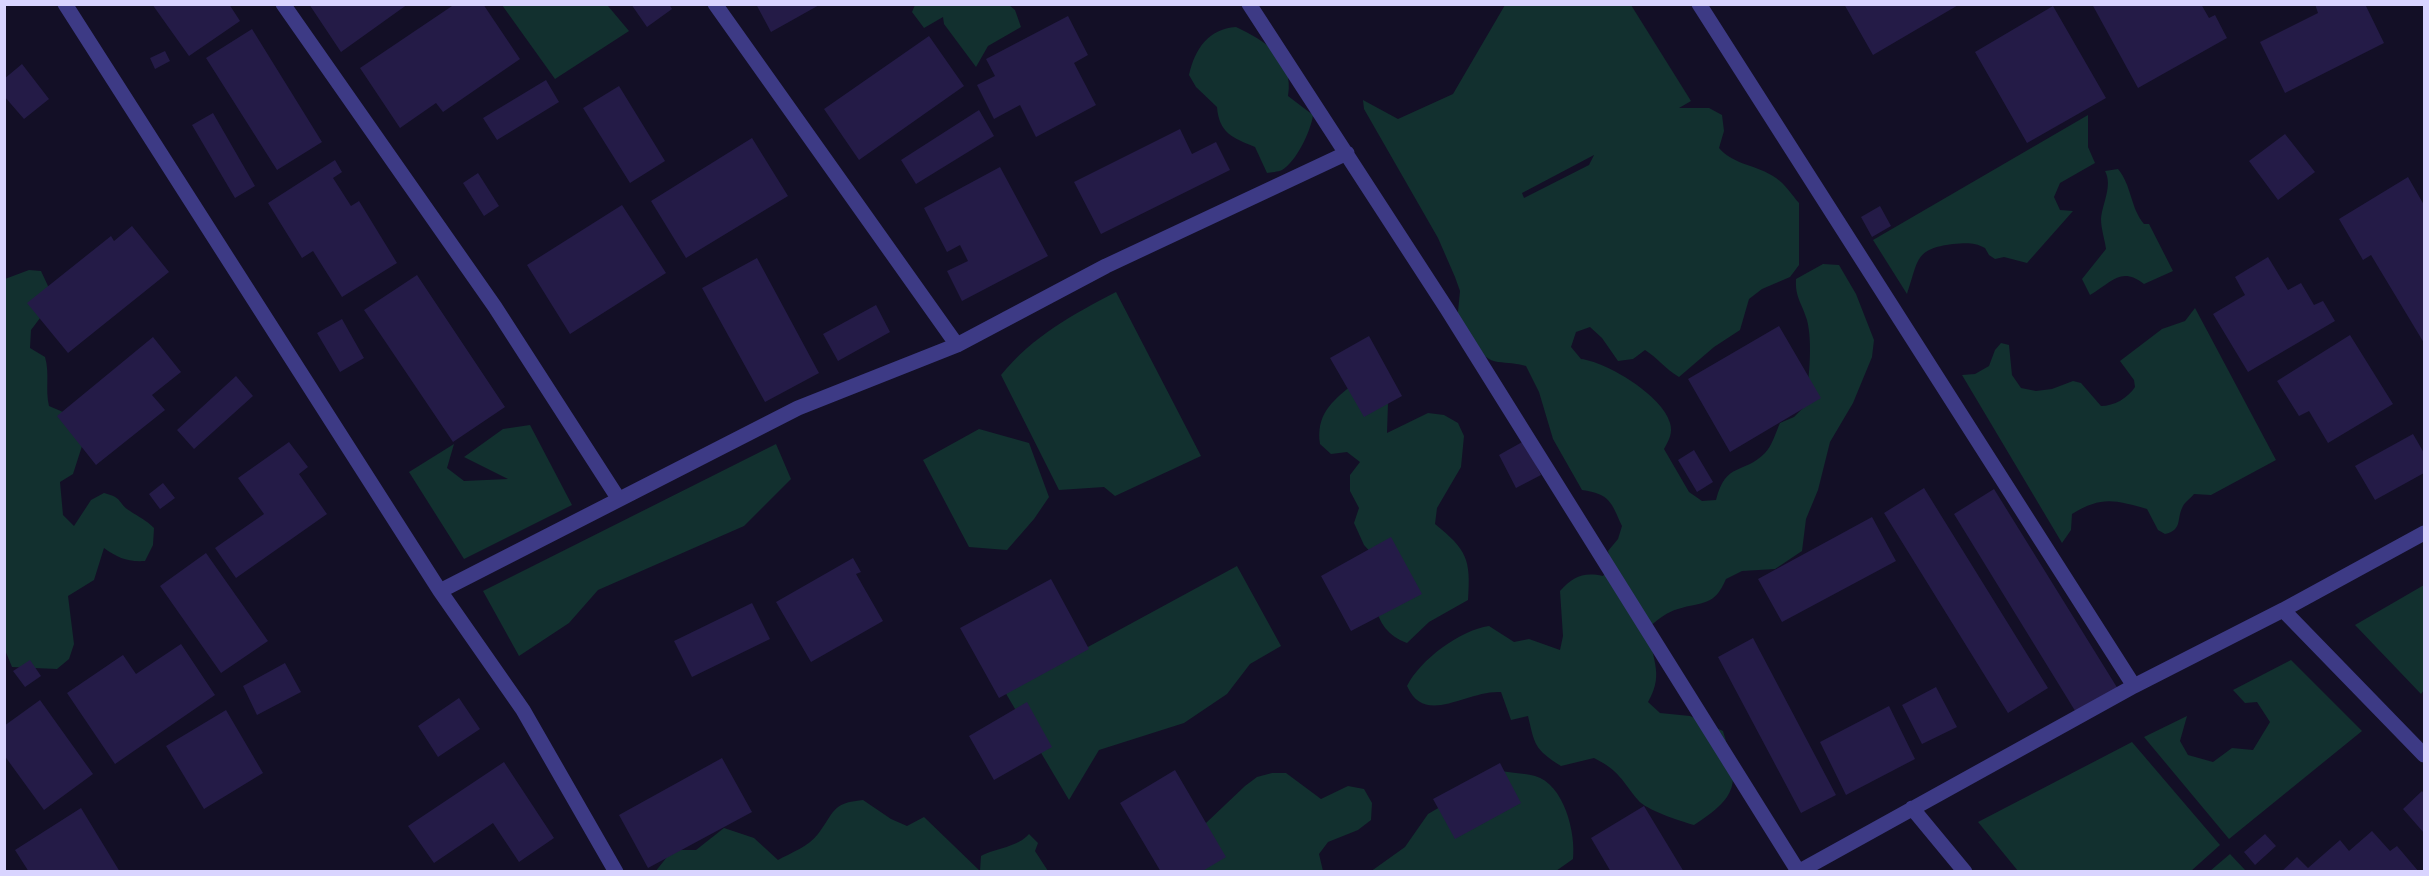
<!DOCTYPE html>
<html>
<head>
<meta charset="utf-8">
<style>
  body { margin:0 }
  #map { position:relative; width:2429px; height:876px; overflow:hidden; background:#130f26; font-family:"Work Sans",sans-serif }
  canvas { display:block }
  .frame { position:absolute; inset:0; border:6px solid #d9d4ff; pointer-events:none }
</style>
</head>
<body>
<div id="map">
<canvas width="2429" height="876"></canvas>
<div class="frame"></div>
</div>
<script>
const c = document.querySelector('canvas').getContext('2d');
c.lineJoin = 'round';
function fillPath(path, color) { c.fillStyle = color; c.fill(path, 'evenodd'); }
function trace(path, color, width, dash) { c.strokeStyle = color; c.lineWidth = width; c.lineCap = dash ? 'butt' : 'round'; c.setLineDash(dash || []); c.stroke(path); }
fillPath(new Path2D(`
  M 502,5 L 602,5 L 608,6 L 629,31 L 555,79 Z
  M 915,5 L 1009,5 L 1015,10 L 1021,27 L 988,46 L 976,67 L 944,24 L 943,17 L 924,28 L 912,12 Z
  M 1505,5 L 1631,5 L 1691,101 L 1679,108 L 1709,108 L 1722,115 L 1724,131 L 1719,148 C 1735,166 1756,164 1776,178 C 1785,184 1792,195 1799,203 L 1799,265 L 1790,277 L 1762,289 L 1749,299 L 1740,330 L 1714,347 L 1679,377 C 1665,369 1658,358 1645,350 L 1633,359 L 1618,361 L 1602,338 L 1590,327 L 1576,332 L 1571,347 L 1581,359 C 1607,362 1663,396 1670,423 C 1673,433 1669,440 1664,449 L 1689,492 L 1702,501 L 1716,500 C 1726,461 1743,475 1765,453 C 1772,446 1776,432 1780,423 L 1794,417 L 1804,407 C 1809,384 1813,343 1807,320 C 1802,303 1795,298 1796,279 L 1823,264 L 1839,265 L 1856,294 L 1874,340 L 1872,357 L 1853,403 L 1830,442 L 1818,490 L 1806,519 L 1802,551 L 1775,569 L 1742,571 L 1726,579 C 1714,607 1703,601 1678,609 C 1667,612 1659,619 1650,626 C 1649,659 1666,671 1648,702 L 1660,713 L 1690,716 L 1723,731 C 1738,782 1742,794 1694,825 C 1680,821 1646,810 1638,800 C 1621,780 1620,771 1594,758 L 1561,766 C 1534,749 1535,745 1528,716 L 1511,720 L 1501,692 C 1466,690 1425,727 1407,686 C 1420,660 1460,630 1489,626 L 1514,642 L 1529,639 L 1560,650 L 1563,636 L 1560,591 C 1574,576 1583,572 1603,576 L 1611,565 L 1608,551 L 1618,539 L 1622,526 C 1611,502 1610,494 1582,490 L 1553,439 L 1539,392 L 1526,366 C 1515,363 1508,363 1498,362 C 1480,360 1467,334 1457,322 L 1460,291 L 1455,277 L 1438,238 L 1364,109 L 1363,100 L 1398,119 L 1453,94 ZM 1594,155 L 1589,165 L 1524,198 L 1522,193 Z
  M 1236,27 C 1266,41 1294,59 1288,96 L 1313,115 C 1311,131 1296,162 1282,170 C 1278,172 1271,172 1267,173 L 1255,147 C 1233,138 1219,133 1217,107 L 1196,87 L 1189,75 C 1195,49 1208,29 1236,27 Z
  M 2088,115 L 2088,147 L 2095,163 L 2060,183 L 2054,197 L 2060,210 L 2073,211 L 2027,263 L 2004,257 L 1995,259 L 1989,255 L 1985,248 C 1974,242 1966,243 1953,244 C 1914,249 1919,260 1907,294 L 1873,240 Z
  M 2118,169 C 2132,186 2130,207 2144,224 L 2149,224 L 2173,271 L 2144,284 C 2121,266 2112,282 2090,295 L 2082,279 L 2106,249 C 2105,240 2101,229 2101,219 C 2102,204 2113,186 2105,171 Z
  M 29,270 L 41,271 L 48,286 L 47,303 L 40,318 L 31,330 L 30,348 L 45,357 C 50,374 45,389 49,406 L 70,415 L 83,443 L 73,474 L 60,482 L 63,515 L 74,526 L 91,500 L 104,493 C 124,498 117,503 130,511 C 139,517 146,520 154,528 L 153,545 L 145,561 C 127,562 118,558 104,548 L 94,580 L 68,596 L 74,644 L 69,659 L 57,669 L 12,667 L 5,650 L 5,279 Z
  M 1116,292 L 1201,456 L 1115,496 L 1104,487 L 1059,490 L 1001,375 C 1033,336 1072,315 1116,292 Z
  M 2195,308 L 2276,460 L 2211,495 L 2194,494 C 2191,498 2185,502 2183,506 C 2176,519 2183,530 2165,534 L 2158,530 L 2147,509 C 2114,500 2102,496 2072,514 L 2071,530 L 2062,543 L 1962,375 L 1975,374 L 1989,366 L 1995,350 L 2001,343 L 2009,345 L 2012,375 L 2021,388 L 2036,391 L 2052,389 L 2073,381 L 2081,383 L 2101,406 C 2114,406 2128,398 2135,387 L 2134,380 L 2120,361 L 2162,329 L 2185,321 Z
  M 1352,385 L 1388,403 L 1387,433 L 1428,413 L 1444,415 L 1458,423 L 1464,436 L 1461,467 L 1437,508 L 1435,524 C 1467,550 1471,559 1468,600 L 1429,622 L 1407,643 C 1368,628 1375,592 1375,557 L 1364,545 L 1354,523 L 1359,508 L 1350,491 L 1350,475 L 1360,462 L 1347,452 L 1331,454 L 1320,444 C 1316,415 1331,402 1352,385 Z
  M 530,425 L 572,505 L 464,559 L 409,472 L 454,444 L 447,468 L 464,481 L 508,479 L 464,457 L 503,429 Z
  M 979,429 L 1029,443 L 1049,497 L 1034,519 L 1007,550 L 969,547 L 923,460 Z
  M 776,444 L 791,479 L 744,526 L 598,590 L 569,623 L 519,656 L 483,591 Z
  M 1237,566 L 1281,646 L 1250,664 L 1227,694 L 1184,723 L 1099,750 L 1069,800 L 1005,692 Z
  M 2424,585 L 2424,690 L 2421,694 L 2355,625 Z
  M 2291,660 L 2362,731 L 2229,839 L 2144,737 L 2187,716 L 2180,741 L 2188,755 L 2213,762 L 2232,748 L 2253,750 L 2270,722 L 2257,702 L 2245,703 L 2233,690 Z
  M 2132,742 L 2220,845 L 2191,871 L 2018,871 L 1978,822 Z
  M 1502,771 C 1512,773 1524,773 1535,776 C 1564,784 1576,833 1573,859 L 1556,871 L 1370,872 L 1405,847 L 1428,814 Z
  M 1272,773 L 1286,773 L 1321,799 L 1348,786 L 1364,789 L 1372,803 L 1371,820 L 1358,830 L 1328,842 L 1319,854 L 1323,871 L 1174,872 L 1187,841 L 1245,786 L 1257,777 Z
  M 863,800 L 891,819 L 907,826 L 924,817 L 980,871 L 981,856 C 996,848 1018,847 1029,834 L 1038,843 L 1035,851 L 1048,871 L 655,872 L 667,857 L 680,850 L 696,850 L 724,828 L 754,838 L 778,860 C 791,853 809,846 818,834 C 835,812 831,803 863,800 Z
  M 2230,854 L 2246,871 L 2210,871 Z`), '#12302f');
fillPath(new Path2D(`
  M 152,4 L 229,4 L 240,21 L 189,56 Z
  M 309,4 L 408,4 L 341,52 Z
  M 455,4 L 483,4 L 520,59 L 443,112 L 436,103 L 400,128 L 360,68 Z
  M 631,4 L 669,4 L 672,9 L 647,27 Z
  M 756,4 L 821,4 L 771,32 Z
  M 1844,4 L 1960,4 L 1873,55 Z
  M 2092,4 L 2201,4 L 2209,18 L 2215,15 L 2227,38 L 2138,88 Z
  M 2315,4 L 2365,4 L 2384,43 L 2285,93 L 2260,42 L 2318,13 Z
  M 2053,6 L 2106,98 L 2027,143 L 1975,52 Z
  M 1068,16 L 1088,55 L 1074,63 L 1096,105 L 1036,137 L 1020,105 L 994,119 L 977,85 L 995,76 L 986,59 Z
  M 252,29 L 322,142 L 277,170 L 206,58 Z
  M 929,36 L 964,86 L 859,160 L 824,109 Z
  M 165,51 L 170,61 L 155,69 L 150,58 Z
  M 22,64 L 49,99 L 24,119 L 4,96 L 4,79 Z
  M 546,80 L 559,102 L 497,140 L 483,118 Z
  M 619,86 L 665,161 L 630,183 L 583,108 Z
  M 979,110 L 994,136 L 916,184 L 901,160 Z
  M 213,113 L 255,186 L 235,198 L 192,125 Z
  M 1180,129 L 1192,154 L 1216,142 L 1230,170 L 1101,234 L 1074,182 Z
  M 2285,134 L 2315,172 L 2278,200 L 2249,161 Z
  M 752,138 L 788,196 L 686,258 L 651,201 Z
  M 335,160 L 342,172 L 333,178 L 351,206 L 359,201 L 397,263 L 342,297 L 313,251 L 302,258 L 268,203 Z
  M 1000,167 L 1048,256 L 962,301 L 947,271 L 968,261 L 960,245 L 947,252 L 924,208 Z
  M 478,173 L 499,206 L 484,216 L 463,183 Z
  M 2408,177 L 2424,205 L 2424,343 L 2371,255 L 2363,260 L 2339,219 Z
  M 622,205 L 666,273 L 570,334 L 527,265 Z
  M 1880,206 L 1891,226 L 1872,237 L 1861,217 Z
  M 132,226 L 169,272 L 68,353 L 27,303 L 111,236 L 114,241 Z
  M 2268,257 L 2288,290 L 2301,283 L 2314,305 L 2323,301 L 2335,321 L 2248,372 L 2213,314 L 2245,295 L 2235,277 Z
  M 757,258 L 819,373 L 765,402 L 702,288 Z
  M 417,275 L 505,407 L 453,442 L 364,310 Z
  M 876,305 L 890,332 L 838,361 L 823,334 Z
  M 342,319 L 364,358 L 340,372 L 317,333 Z
  M 1779,326 L 1821,398 L 1730,452 L 1688,379 Z
  M 2350,335 L 2393,404 L 2328,443 L 2309,411 L 2299,416 L 2277,381 Z
  M 1369,336 L 1402,396 L 1364,417 L 1330,358 Z
  M 153,337 L 181,372 L 152,395 L 165,410 L 96,465 L 57,416 Z
  M 236,376 L 253,396 L 194,449 L 177,430 Z
  M 2413,434 L 2424,453 L 2424,473 L 2375,500 L 2355,466 Z
  M 1524,441 L 1541,475 L 1516,488 L 1499,455 Z
  M 289,442 L 308,467 L 299,474 L 327,514 L 236,578 L 215,548 L 264,514 L 238,478 Z
  M 1694,450 L 1713,482 L 1697,492 L 1678,460 Z
  M 163,483 L 175,498 L 160,509 L 149,494 Z
  M 1924,488 L 2048,688 L 2008,713 L 1884,513 Z
  M 1994,489 L 2118,689 L 2077,714 L 1954,514 Z
  M 1872,517 L 1896,561 L 1782,622 L 1758,579 Z
  M 1391,537 L 1422,594 L 1351,631 L 1321,576 Z
  M 206,553 L 268,641 L 221,673 L 160,586 Z
  M 853,558 L 861,572 L 856,574 L 883,621 L 811,662 L 776,602 Z
  M 1051,579 L 1089,649 L 999,698 L 960,628 Z
  M 752,603 L 770,639 L 692,677 L 674,641 Z
  M 1753,638 L 1836,795 L 1801,813 L 1718,657 Z
  M 181,644 L 215,695 L 115,764 L 67,693 L 123,655 L 136,674 Z
  M 30,660 L 41,676 L 25,687 L 13,671 Z
  M 285,663 L 301,692 L 257,715 L 243,686 Z
  M 1936,687 L 1957,727 L 1922,744 L 1902,705 Z
  M 459,698 L 480,729 L 438,757 L 418,726 Z
  M 40,700 L 93,774 L 44,810 L 4,755 L 4,726 Z
  M 1027,702 L 1052,747 L 994,780 L 969,736 Z
  M 1889,706 L 1915,759 L 1846,795 L 1820,742 Z
  M 226,710 L 263,773 L 204,809 L 166,746 Z
  M 722,758 L 752,812 L 648,868 L 619,815 Z
  M 504,762 L 554,838 L 519,862 L 493,823 L 434,863 L 408,826 Z
  M 1500,763 L 1521,803 L 1455,839 L 1433,799 Z
  M 1175,770 L 1226,857 L 1201,872 L 1161,872 L 1120,803 Z
  M 2422,791 L 2424,794 L 2424,833 L 2403,809 Z
  M 1644,806 L 1684,872 L 1611,872 L 1591,838 Z
  M 81,808 L 120,872 L 29,872 L 15,850 Z
  M 2372,831 L 2390,851 L 2397,846 L 2419,872 L 2281,872 L 2297,857 L 2308,868 L 2340,840 L 2349,851 Z
  M 2265,834 L 2276,846 L 2255,865 L 2244,852 Z`), '#241b47');
trace(new Path2D(`
  M 65,4 L 440,591 L 523,710 L 616,872
  M 283,4 L 495,307 L 618,498
  M 715,4 L 957,345
  M 1249,4 L 1447,309 L 1798,871
  M 1699,4 L 2134,686
  M 440,591 L 798,408 L 957,345 L 1106,266 L 1347,153
  M 2283,610 L 2424,755
  M 1912,808 L 1965,872
  M 1798,872 L 2134,686 L 2283,610 L 2424,533`), '#3d3a85', 15);
</script>
</body>
</html>
